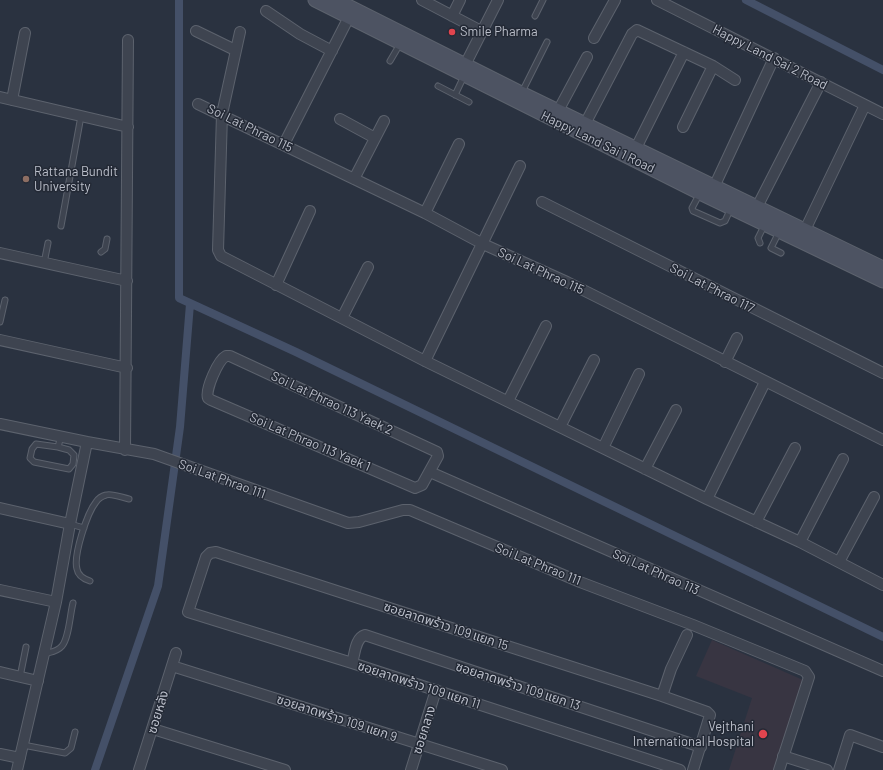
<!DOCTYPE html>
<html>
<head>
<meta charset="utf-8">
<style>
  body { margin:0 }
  canvas { display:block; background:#2a3240 }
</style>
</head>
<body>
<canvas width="883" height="770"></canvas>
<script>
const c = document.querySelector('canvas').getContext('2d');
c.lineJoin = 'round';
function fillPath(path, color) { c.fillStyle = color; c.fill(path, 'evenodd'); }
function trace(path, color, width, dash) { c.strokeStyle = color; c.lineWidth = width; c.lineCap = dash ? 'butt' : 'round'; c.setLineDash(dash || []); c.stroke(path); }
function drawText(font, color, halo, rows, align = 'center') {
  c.font = font + ' Barlow,"Noto Sans Thai",sans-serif'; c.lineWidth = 3; c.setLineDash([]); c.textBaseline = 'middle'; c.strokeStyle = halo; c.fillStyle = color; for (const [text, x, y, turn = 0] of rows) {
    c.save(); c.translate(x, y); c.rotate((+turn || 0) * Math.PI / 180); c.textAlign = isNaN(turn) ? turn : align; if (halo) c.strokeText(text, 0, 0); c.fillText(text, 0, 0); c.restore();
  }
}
fillPath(new Path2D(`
  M 712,640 L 803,680 L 774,770 L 729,770 L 752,698 L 696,676 Z`), '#383542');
trace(new Path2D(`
  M 179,0 L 179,298 L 296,352 L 883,637
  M 746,0 L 883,70
  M 95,770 L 158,586 L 180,427 L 190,304`), '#445068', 8);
const lane = new Path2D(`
  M 535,16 L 543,0
  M 390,61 L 400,44
  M 438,86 L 469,102
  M 522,92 L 547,42
  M 455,95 L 464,76
  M 700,193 L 692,208 L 693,211 L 720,223 L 725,221 L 731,208
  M 61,226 L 81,116
  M 779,232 L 771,248 L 781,253
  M 760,243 L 758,238 L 765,224
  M 101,252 L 105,249 L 107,239
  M 44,263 L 48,243
  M 0,322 L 5,300
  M 58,447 L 69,450 L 74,455 L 73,464 L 69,469 L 34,462 L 30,458 L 32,449 L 36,444 L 58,447 L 61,436
  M 70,524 L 84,528
  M 90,581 C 84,579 78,576 77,569 C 73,556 87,513 96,502 C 98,499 102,496 106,495 C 112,493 123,498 129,499
  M 44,654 C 50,652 57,652 62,646 C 69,638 70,614 73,603
  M 20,677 L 26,647
  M 23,745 L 65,753 L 71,748 L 75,732`);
const street = new Path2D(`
  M 422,0 L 483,32
  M 657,0 L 883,114
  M 266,11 L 300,34 L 332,51
  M 452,16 L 460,0
  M 196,31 L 235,50
  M 240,32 L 222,114 L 218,250 L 221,256 L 425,361 L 707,499 L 800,542 L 883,585
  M 594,38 L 615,0
  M 465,65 L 498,0
  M 0,97 L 128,127
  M 12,100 L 25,33
  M 198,104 L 425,213 L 483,244 L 567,282 L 883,440
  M 558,111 L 587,57
  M 340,119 L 375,138
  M 585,124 L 632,34 L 637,30 L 713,66 L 735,80
  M 683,127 L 713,66
  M 284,144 L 349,17
  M 636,148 L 684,52
  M 354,179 L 384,121
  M 714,187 L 774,58
  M 542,202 L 883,373
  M 757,207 L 821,82
  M 425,213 L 459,144
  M 805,230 L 865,105
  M 0,253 L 127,281
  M 276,285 L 310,211
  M 342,318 L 368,267
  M 0,340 L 127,368
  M 226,356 L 230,356 L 437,452 L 438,456 L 422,485 L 415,488 L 211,400 L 208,398 C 205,390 218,360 226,356 Z
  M 425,361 L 520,166
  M 725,362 L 737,338
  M 508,401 L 546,326
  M 0,424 L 87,442 L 154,454 L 348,523 L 359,522 L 403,510 L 410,510 L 580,582 L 693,625 L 805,671 L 809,677 L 779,770
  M 560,427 L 594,360
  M 603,448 L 639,374
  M 125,450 L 128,40
  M 645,469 L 676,410
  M 430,472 L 883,671
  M 707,499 L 765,382
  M 0,508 L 70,524
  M 756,522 L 795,448
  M 800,542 L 843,459
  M 839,562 L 874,497
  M 0,590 L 56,602
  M 352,663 C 355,654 355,638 365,635 L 701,747
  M 172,666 L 502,770
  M 0,672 L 38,681
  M 662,696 L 671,669 L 687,635
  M 153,729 L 285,770
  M 0,754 L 20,758
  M 783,756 L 827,770
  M 17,770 L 56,602 L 70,524 L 87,442
  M 139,770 L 176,653
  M 411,770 L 436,690
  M 680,770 L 352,663 L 188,612 L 206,557 L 210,553 L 216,552 L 662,696 L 707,712 L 710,715 L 693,770
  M 839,770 L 850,735 L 883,747`);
const secondary = new Path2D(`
  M 315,0 L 700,193 L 883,281
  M 336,0 L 521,93 L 883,268`);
trace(lane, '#5c626d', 7);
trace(street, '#5c626d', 12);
trace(secondary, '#5c626d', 15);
trace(lane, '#3e4450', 5);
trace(street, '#3e4450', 10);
trace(secondary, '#4d5362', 13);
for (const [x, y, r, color] of [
  [452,32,4,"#e0444e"],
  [26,179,4,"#8d6e63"],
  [763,734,5,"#e0444e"]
]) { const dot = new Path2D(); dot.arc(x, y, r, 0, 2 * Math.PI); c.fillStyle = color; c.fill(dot); trace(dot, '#232935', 1.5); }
drawText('13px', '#bbbfca', '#232935', [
  ["Smile Pharma",460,32],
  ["Rattana Bundit",34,172],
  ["University",34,187],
  ["Vejthani",754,727,"right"],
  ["International Hospital",754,742,"right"]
], 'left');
drawText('13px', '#bbbfca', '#232935', [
  ["Happy Land Sai 2 Road",770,57,27],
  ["Soi Lat Phrao 115",250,128,26],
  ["Happy Land Sai 1 Road",598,142,26],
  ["Soi Lat Phrao 115",541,271,25],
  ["Soi Lat Phrao 117",712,288,27],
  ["Soi Lat Phrao 113 Yaek 2",332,403,25],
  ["Soi Lat Phrao 113 Yaek 1",310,442,23],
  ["Soi Lat Phrao 111",222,479,20],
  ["Soi Lat Phrao 111",538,564,22],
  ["Soi Lat Phrao 113",656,572,24],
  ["ซอยลาดพร้าว 109 แยก 15",446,626,18],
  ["ซอยลาดพร้าว 109 แยก 11",419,685,18],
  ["ซอยลาดพร้าว 109 แยก 13",518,686,18],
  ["ซอยหลัง",158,712,-73],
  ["ซอยลาดพร้าว 109 แยก 9",337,718,18],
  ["ซอยกลาง",424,730,-73]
]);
</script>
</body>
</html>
